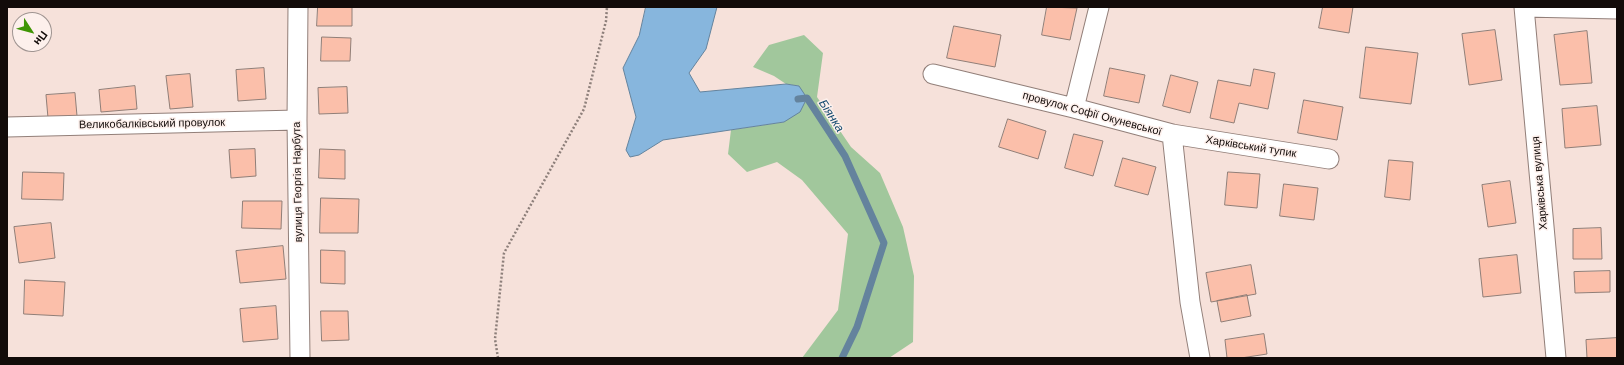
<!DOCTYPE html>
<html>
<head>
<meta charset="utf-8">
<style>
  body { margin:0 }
  #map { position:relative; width:1624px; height:365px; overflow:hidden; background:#f6e1da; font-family:Helvetica,sans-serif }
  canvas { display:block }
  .frame { position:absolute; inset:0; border:8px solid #120b09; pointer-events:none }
  .north { position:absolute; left:12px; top:12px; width:40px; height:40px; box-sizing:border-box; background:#fdf0ec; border:1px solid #9f9491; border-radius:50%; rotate:126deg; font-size:11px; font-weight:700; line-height:16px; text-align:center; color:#120b09 }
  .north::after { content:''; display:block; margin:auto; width:14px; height:18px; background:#3f9504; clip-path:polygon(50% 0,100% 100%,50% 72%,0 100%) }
</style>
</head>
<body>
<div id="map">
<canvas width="1624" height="365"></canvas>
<div class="frame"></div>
<div class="north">Пн</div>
</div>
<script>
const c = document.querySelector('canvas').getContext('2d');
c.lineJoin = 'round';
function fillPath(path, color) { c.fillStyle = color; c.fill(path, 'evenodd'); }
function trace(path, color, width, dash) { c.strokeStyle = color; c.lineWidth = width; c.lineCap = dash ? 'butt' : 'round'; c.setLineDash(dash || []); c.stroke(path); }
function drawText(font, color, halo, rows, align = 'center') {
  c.font = font + ' Helvetica,sans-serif'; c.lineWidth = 3; c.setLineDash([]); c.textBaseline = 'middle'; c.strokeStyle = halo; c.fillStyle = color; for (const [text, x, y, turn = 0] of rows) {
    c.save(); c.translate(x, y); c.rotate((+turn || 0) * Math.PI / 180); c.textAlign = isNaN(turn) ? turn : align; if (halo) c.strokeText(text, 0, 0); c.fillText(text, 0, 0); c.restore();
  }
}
fillPath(new Path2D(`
  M 804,35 L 823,53 L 817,97 L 851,147 L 880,173 L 903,227 L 914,276 L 913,342 L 889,358 L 802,358 L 838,310 L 848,234 L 802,180 L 777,162 L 747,172 L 728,154 L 731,130 L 784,122 L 799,86 L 786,84 L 774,76 L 753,67 L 769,45 Z`), '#a1c79c');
const water = new Path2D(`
  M 646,7 L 717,7 L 706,49 L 689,73 L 700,92 L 786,84 L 799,86 L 807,98 L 800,112 L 784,122 L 663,140 L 639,155 L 630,157 L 626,150 L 636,117 L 623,68 L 639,36 Z`);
fillPath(water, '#87b6dd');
trace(water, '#64839d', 1);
trace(new Path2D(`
  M 798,99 L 807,98 L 845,156 L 884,243 L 857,327 L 842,358`), '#64839d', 7);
const building = new Path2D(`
  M 318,7 L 352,7 L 352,26 L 317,26 Z
  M 1047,7 L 1077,8 L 1070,40 L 1042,35 Z
  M 1323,7 L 1353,7 L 1349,33 L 1319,28 Z
  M 954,26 L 1001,35 L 995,67 L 947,58 Z
  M 1495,30 L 1502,80 L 1469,85 L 1462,34 Z
  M 1587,31 L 1592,83 L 1560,85 L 1554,35 Z
  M 322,37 L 351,38 L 350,61 L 321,61 Z
  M 1366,47 L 1418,53 L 1411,104 L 1360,98 Z
  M 264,68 L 266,99 L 238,101 L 236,70 Z
  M 1110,68 L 1145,75 L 1139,103 L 1104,96 Z
  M 1254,69 L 1275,73 L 1268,109 L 1239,103 L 1234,123 L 1210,118 L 1218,80 L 1250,86 Z
  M 190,74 L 193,107 L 170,109 L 166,76 Z
  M 1171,75 L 1198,82 L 1190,113 L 1163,106 Z
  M 135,86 L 137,109 L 101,112 L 99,90 Z
  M 347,87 L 348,113 L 319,114 L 318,88 Z
  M 75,93 L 77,116 L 48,118 L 46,95 Z
  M 1304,100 L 1343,107 L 1337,140 L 1298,133 Z
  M 1597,106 L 1601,145 L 1565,148 L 1562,109 Z
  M 1008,119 L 1046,131 L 1038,159 L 999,147 Z
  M 1074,134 L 1103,141 L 1093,176 L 1065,168 Z
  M 255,149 L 256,176 L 231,178 L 229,150 Z
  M 320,149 L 345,150 L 345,179 L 319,178 Z
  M 1123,158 L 1156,167 L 1148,195 L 1115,186 Z
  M 1389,160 L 1413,162 L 1410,200 L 1385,197 Z
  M 23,172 L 64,173 L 63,200 L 22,199 Z
  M 1228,172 L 1260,174 L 1257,208 L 1225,205 Z
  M 1510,181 L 1516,223 L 1488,227 L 1482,185 Z
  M 1284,184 L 1318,188 L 1314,220 L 1280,216 Z
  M 321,198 L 359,199 L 358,233 L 320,233 Z
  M 243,201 L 282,201 L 281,229 L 242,228 Z
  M 51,223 L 55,258 L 19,263 L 14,227 Z
  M 1601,228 L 1602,259 L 1573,259 L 1573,229 Z
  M 283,246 L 286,279 L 240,283 L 236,251 Z
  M 321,250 L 345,251 L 345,284 L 321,283 Z
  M 1517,255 L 1521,293 L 1483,297 L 1479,259 Z
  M 1251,265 L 1256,294 L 1211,302 L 1206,273 Z
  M 1610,271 L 1610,292 L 1575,293 L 1574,272 Z
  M 25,280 L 65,282 L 63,316 L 24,314 Z
  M 1247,295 L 1251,316 L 1221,322 L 1217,301 Z
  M 276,306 L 278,339 L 243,342 L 240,309 Z
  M 321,311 L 348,311 L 349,340 L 322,341 Z
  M 1264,334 L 1267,354 L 1241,358 L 1227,358 L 1225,340 Z
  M 1617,338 L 1617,358 L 1587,358 L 1586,340 Z`);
fillPath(building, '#fbbfaa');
trace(building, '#907e77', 1);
const street = new Path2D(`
  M 298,7 L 297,120 L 300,358
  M 1524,7 L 1556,358
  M 1524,7 L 1617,9
  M 933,74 L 1074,108 L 1172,134 L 1190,302 L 1200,358
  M 1074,108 L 1099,7
  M 7,127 L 297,120
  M 1172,134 L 1329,159`);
trace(street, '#927f79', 21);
trace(new Path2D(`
  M 498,358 L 495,339 L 504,253 L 584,109 L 606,21 L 607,7`), '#8d7f7a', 2.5, [2, 2]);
trace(street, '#fff', 19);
drawText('11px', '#120b09', '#fdf0ec', [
  ["провулок Софії Окуневської",1092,114,15],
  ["Великобалківський провулок",152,124,-1],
  ["Харківський тупик",1251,147,9],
  ["вулиця Георгія Нарбута",298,182,-91],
  ["Харківська вулиця",1540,183,-95]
]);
drawText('italic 12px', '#13496f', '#fdf0ec', [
  ["Біянка",831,116,57]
]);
</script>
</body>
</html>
